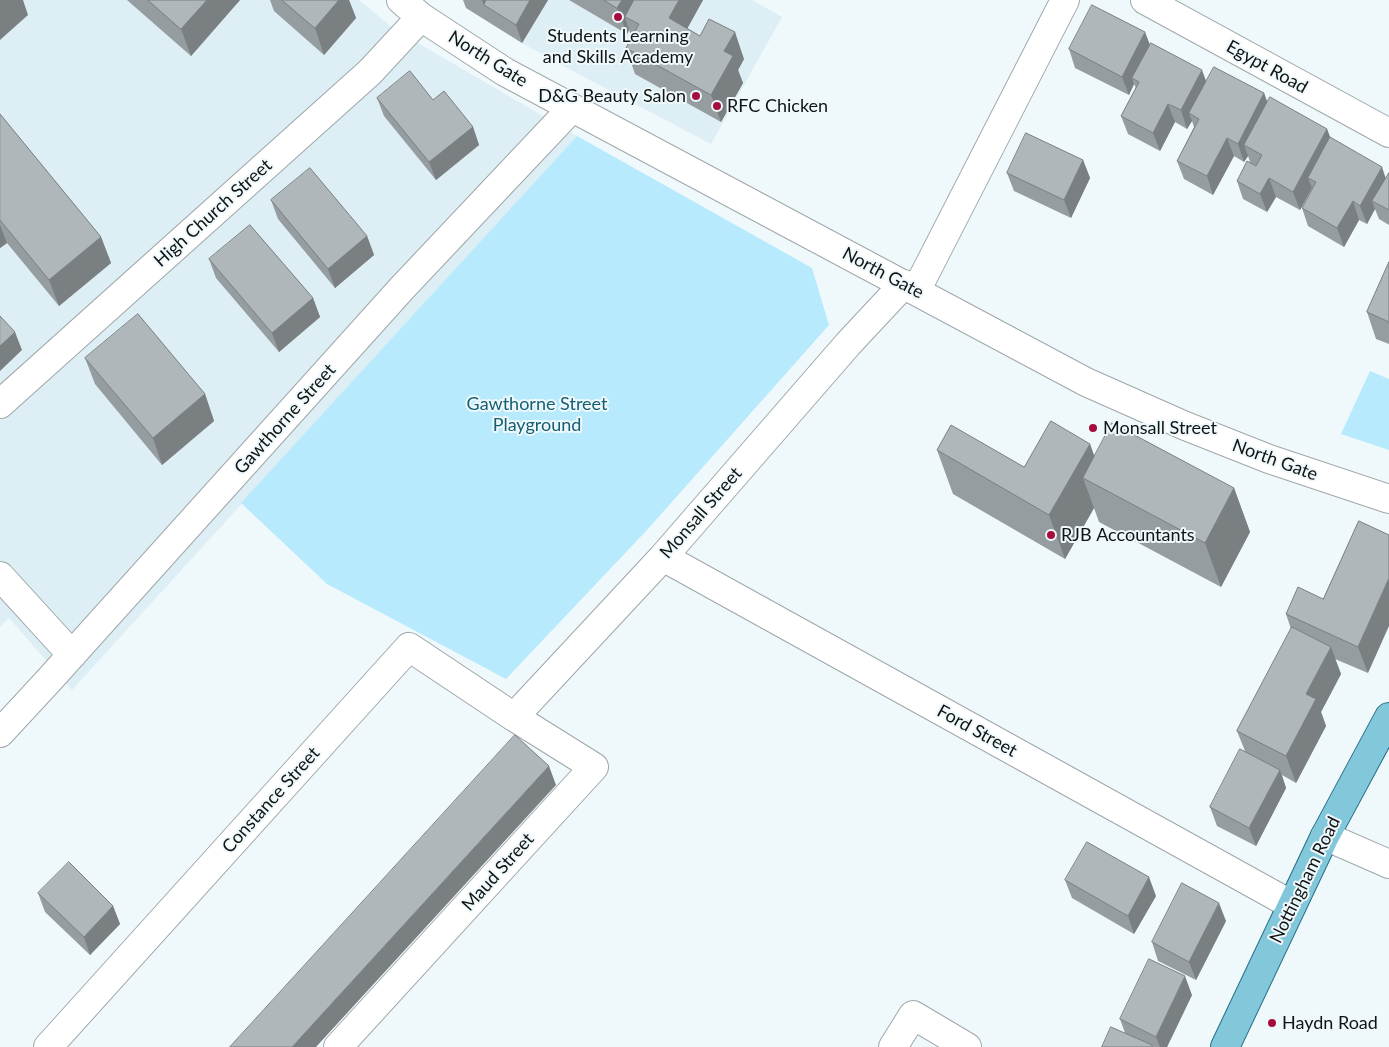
<!DOCTYPE html>
<html>
<head>
<meta charset="utf-8">
<style>
  body { margin:0 }
  canvas { display:block; background:#eff8fb }
</style>
</head>
<body>
<canvas width="1389" height="1047"></canvas>
<script>
const c = document.querySelector('canvas').getContext('2d');
c.lineJoin = 'round';
function fillPath(path, color) { c.fillStyle = color; c.fill(path, 'evenodd'); }
function trace(path, color, width, dash) { c.strokeStyle = color; c.lineWidth = width; c.lineCap = dash ? 'butt' : 'round'; c.setLineDash(dash || []); c.stroke(path); }
function drawText(font, color, halo, rows, align = 'center') {
  c.font = font + ' Lato,sans-serif'; c.lineWidth = 4; c.setLineDash([]); c.textBaseline = 'middle'; c.strokeStyle = halo; c.fillStyle = color; for (const [text, x, y, turn = 0] of rows) {
    c.save(); c.translate(x, y); c.rotate((+turn || 0) * Math.PI / 180); c.textAlign = isNaN(turn) ? turn : align; if (halo) c.strokeText(text, 0, 0); c.fillText(text, 0, 0); c.restore();
  }
}
fillPath(new Path2D(`
  M 0,0 L 359,0 L 394,29 L 577,136 L 72,690 L 9,618 L 0,627 Z
  M 504,0 L 752,0 L 782,17 L 711,144 L 582,76 L 522,43 L 490,23 Z`), '#ddeef4');
fillPath(new Path2D(`
  M 577,136 L 812,268 L 829,325 L 647,530 L 506,679 L 327,584 L 241,503 Z
  M 1370,371 L 1389,379 L 1389,450 L 1341,434 Z`), '#b8eafd');
const minor = new Path2D(`
  M 401,0 L 421,17 L 505,72 L 1086,382 L 1183,425 L 1269,459 L 1389,499
  M 1145,0 L 1389,133
  M 916,291 L 1065,0
  M 0,404 L 370,72 L 421,17
  M 663,557 L 1292,905
  M 0,576 L 72,655
  M 514,717 L 663,557 L 848,344 L 904,284
  M 0,733 L 50,679 L 403,287 L 572,108
  M 1325,836 L 1389,864
  M 48,1047 L 409,647 L 514,717 L 594,767 L 338,1047
  M 893,1047 L 913,1015 L 967,1047`);
const major = new Path2D(`
  M 1225,1047 L 1325,836 L 1389,717`);
trace(minor, '#9fa7aa', 30);
trace(major, '#257086', 30);
trace(minor, '#fff', 28);
trace(major, '#83c7db', 28);
fillPath(new Path2D(`
  M 127,0 L 240,0 L 191,56 Z
  M 270,0 L 349,0 L 356,18 L 324,55 L 274,11 Z
  M 463,0 L 548,0 L 522,43 L 466,8 Z
  M 569,0 L 703,0 L 687,29 L 744,59 L 738,70 L 743,83 L 721,122 L 635,74 L 626,48 L 632,37 L 629,30 L 627,34 Z
  M 1150,45 L 1206,81 L 1264,93 L 1267,102 L 1327,129 L 1330,138 L 1386,178 L 1389,173 L 1389,225 L 1379,219 L 1375,209 L 1367,224 L 1359,220 L 1344,247 L 1308,226 L 1302,208 L 1312,189 L 1312,188 L 1300,210 L 1276,197 L 1267,212 L 1243,199 L 1237,181 L 1250,162 L 1248,156 L 1244,162 L 1234,156 L 1213,195 L 1184,179 L 1177,161 L 1194,127 L 1192,121 L 1187,129 L 1175,122 L 1160,151 L 1128,134 L 1121,116 L 1136,88 L 1134,84 L 1129,95 L 1075,68 L 1069,49 Z
  M 377,98 L 433,100 L 473,127 L 479,145 L 436,180 L 384,116 Z
  M 0,114 L 101,237 L 111,263 L 59,306 L 7,243 L 0,248 Z
  M 1083,160 L 1090,178 L 1071,218 L 1014,191 L 1007,173 Z
  M 271,200 L 367,236 L 374,255 L 335,288 L 278,219 Z
  M 209,259 L 313,298 L 320,317 L 279,352 L 216,278 Z
  M 1389,262 L 1389,344 L 1376,339 L 1367,312 Z
  M 85,358 L 205,394 L 214,421 L 162,465 L 95,384 Z
  M 1090,444 L 1094,456 L 1234,488 L 1250,532 L 1221,587 L 1099,522 L 1094,508 L 1065,559 L 953,494 L 937,450 L 1024,467 Z
  M 1359,521 L 1368,673 L 1335,659 L 1341,674 L 1321,712 L 1326,726 L 1296,783 L 1282,775 L 1286,788 L 1256,846 L 1217,826 L 1210,807 L 1245,751 L 1237,731 L 1291,629 L 1286,614 L 1323,599 Z
  M 1065,880 L 1156,896 L 1134,934 L 1072,898 Z
  M 38,893 L 113,906 L 120,924 L 90,955 L 45,912 Z
  M 1226,921 L 1196,980 L 1158,961 L 1152,942 Z
  M 1192,995 L 1167,1047 L 1102,1047 L 1125,1033 L 1120,1019 Z`), '#969da0');
fillPath(new Path2D(`
  M 0,0 L 23,0 L 28,15 L 0,40 Z
  M 207,0 L 240,0 L 191,56 L 181,29 Z
  M 339,0 L 349,0 L 356,18 L 324,55 L 315,28 Z
  M 482,0 L 504,0 L 484,5 Z
  M 530,0 L 548,0 L 522,43 L 516,25 Z
  M 622,0 L 647,0 L 625,17 L 629,30 L 627,34 L 617,8 Z
  M 679,0 L 703,0 L 678,45 L 669,18 Z
  M 735,32 L 744,59 L 738,70 L 743,83 L 721,122 L 711,95 L 724,51 Z
  M 1145,32 L 1152,50 L 1132,78 L 1134,84 L 1129,95 L 1122,77 Z
  M 1202,70 L 1209,89 L 1189,113 L 1192,121 L 1187,129 L 1181,110 Z
  M 1264,93 L 1271,112 L 1244,145 L 1248,156 L 1244,162 L 1238,144 Z
  M 1168,104 L 1175,122 L 1160,151 L 1153,133 Z
  M 473,127 L 479,145 L 436,180 L 429,162 Z
  M 1327,129 L 1334,147 L 1308,178 L 1312,188 L 1300,210 L 1293,192 Z
  M 1227,138 L 1234,156 L 1213,195 L 1207,176 Z
  M 1083,160 L 1090,178 L 1071,218 L 1064,200 Z
  M 1382,167 L 1388,185 L 1372,201 L 1375,209 L 1367,224 L 1360,206 Z
  M 1269,178 L 1276,197 L 1267,212 L 1260,194 Z
  M 1353,201 L 1359,220 L 1344,247 L 1337,228 Z
  M 0,225 L 7,243 L 0,248 Z
  M 367,236 L 374,255 L 335,288 L 328,269 Z
  M 101,237 L 111,263 L 59,306 L 49,280 Z
  M 313,298 L 320,317 L 279,352 L 272,333 Z
  M 15,332 L 22,350 L 0,371 L 0,346 Z
  M 205,394 L 214,421 L 162,465 L 153,438 Z
  M 1090,444 L 1106,488 L 1083,478 L 1094,508 L 1065,559 L 1049,515 Z
  M 1234,488 L 1250,532 L 1221,587 L 1205,543 Z
  M 1389,578 L 1389,626 L 1368,673 L 1358,647 Z
  M 1331,647 L 1341,674 L 1321,712 L 1326,726 L 1296,783 L 1286,756 L 1306,694 Z
  M 549,766 L 556,785 L 316,1047 L 292,1047 Z
  M 1280,770 L 1286,788 L 1256,846 L 1249,828 Z
  M 1149,877 L 1156,896 L 1134,934 L 1128,916 Z
  M 1219,903 L 1226,921 L 1196,980 L 1189,962 Z
  M 113,906 L 120,924 L 90,955 L 84,937 Z
  M 1185,976 L 1192,995 L 1167,1047 L 1160,1047 L 1156,1037 Z`), '#7a8082');
const building = new Path2D(`
  M 148,0 L 207,0 L 181,29 Z
  M 282,0 L 339,0 L 315,28 Z
  M 486,0 L 530,0 L 516,25 L 484,5 Z
  M 604,0 L 622,0 L 617,8 Z
  M 634,0 L 679,0 L 669,18 L 700,36 L 709,19 L 735,32 L 724,51 L 733,56 L 711,95 L 626,48 L 639,24 L 625,17 Z
  M 1092,5 L 1145,32 L 1122,77 L 1069,49 Z
  M 1151,43 L 1202,70 L 1181,110 L 1168,104 L 1153,133 L 1121,116 L 1139,82 L 1132,78 Z
  M 1214,67 L 1264,93 L 1238,144 L 1227,138 L 1207,176 L 1177,161 L 1199,119 L 1189,113 Z
  M 410,71 L 433,100 L 444,91 L 473,127 L 429,162 L 377,98 Z
  M 1270,97 L 1327,129 L 1293,192 L 1269,178 L 1260,194 L 1237,181 L 1247,161 L 1256,166 L 1262,155 L 1244,145 Z
  M 0,114 L 101,237 L 49,280 L 0,220 Z
  M 1026,133 L 1083,160 L 1064,200 L 1007,173 Z
  M 1330,137 L 1382,167 L 1360,206 L 1353,201 L 1337,228 L 1302,208 L 1316,182 L 1308,178 Z
  M 310,168 L 367,236 L 328,269 L 271,200 Z
  M 1389,173 L 1389,210 L 1372,201 Z
  M 250,225 L 313,298 L 272,333 L 209,259 Z
  M 1389,262 L 1389,322 L 1367,312 Z
  M 138,314 L 205,394 L 153,438 L 85,358 Z
  M 0,316 L 15,332 L 0,346 Z
  M 1051,421 L 1090,444 L 1049,515 L 937,450 L 951,425 L 1024,467 Z
  M 1112,423 L 1234,488 L 1205,543 L 1083,478 Z
  M 1359,521 L 1389,535 L 1389,578 L 1358,647 L 1286,614 L 1298,587 L 1323,599 Z
  M 1292,627 L 1331,647 L 1306,694 L 1316,699 L 1286,756 L 1237,731 Z
  M 515,735 L 549,766 L 292,1047 L 230,1047 Z
  M 1240,749 L 1280,770 L 1249,828 L 1210,807 Z
  M 1087,842 L 1149,877 L 1128,916 L 1065,880 Z
  M 69,862 L 113,906 L 84,937 L 38,893 Z
  M 1182,883 L 1219,903 L 1189,962 L 1152,942 Z
  M 1149,959 L 1185,976 L 1156,1037 L 1120,1019 Z
  M 1111,1027 L 1152,1045 L 1152,1047 L 1102,1047 Z`);
fillPath(building, '#afb7ba');
trace(building, '#7a8082', 1);
for (const [x, y, r, color] of [
  [618,17,5,"#a60d3e"],
  [696,96,5,"#a60d3e"],
  [717,106,5,"#a60d3e"],
  [1093,428,5,"#a60d3e"],
  [1051,535,5,"#a60d3e"],
  [1272,1023,5,"#a60d3e"]
]) { const dot = new Path2D(); dot.arc(x, y, r, 0, 2 * Math.PI); c.fillStyle = color; c.fill(dot); trace(dot, '#eff8fb', 2); }
drawText('18px', '#111415', '#eff8fb', [
  ["Students Learning",618,36,"center"],
  ["and Skills Academy",618,57,"center"],
  ["D&G Beauty Salon",686,96,"right"],
  ["RFC Chicken",727,106],
  ["Monsall Street",1103,428],
  ["RJB Accountants",1061,535],
  ["Haydn Road",1282,1023]
], 'left');
drawText('18px', '#111415', '#eff8fb', [
  ["North Gate",488,59,32],
  ["Egypt Road",1267,67,29],
  ["High Church Street",213,213,-42],
  ["North Gate",883,273,28],
  ["Gawthorne Street",285,419,-48],
  ["North Gate",1275,460,20],
  ["Monsall Street",701,513,-49],
  ["Ford Street",977,731,29],
  ["Constance Street",271,800,-48],
  ["Maud Street",498,872,-48],
  ["Nottingham Road",1305,880,-64]
]);
drawText('18px', '#135f74', '#eff8fb', [
  ["Gawthorne Street",537,404],
  ["Playground",537,425]
]);
</script>
</body>
</html>
